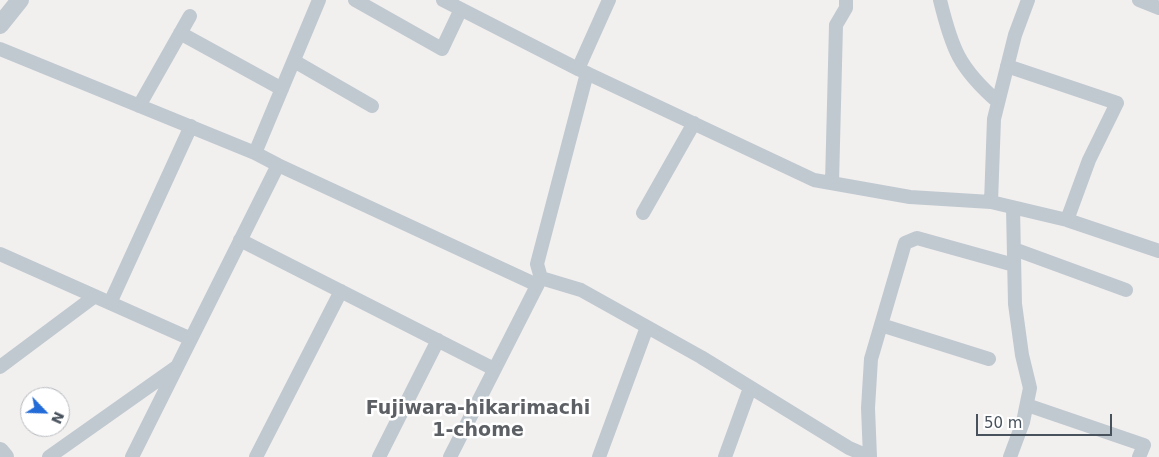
<!DOCTYPE html>
<html>
<head>
<meta charset="utf-8">
<style>
  body { margin:0 }
  #map { position:relative; width:1159px; height:457px; overflow:hidden; background:#f2efef; font-family:"DejaVu Sans",sans-serif }
  canvas { display:block }
  .north { position:absolute; left:20px; top:387px; width:50px; height:50px; box-sizing:border-box; background:#fff; border:1px solid #b6babe; border-radius:50%; rotate:114deg; font-size:14px; font-weight:700; line-height:20px; text-align:center; color:#48525c }
  .north::after { content:''; display:block; margin:auto; width:18px; height:22px; background:#236cd8; clip-path:polygon(50% 0,100% 100%,50% 72%,0 100%) }
  .scale { position:absolute; left:976px; top:414px; width:136px; height:22px; box-sizing:border-box; border:2px solid #48525c; border-top:0; padding-left:6px; font-size:15px; line-height:18px; white-space:nowrap; color:#48525c; -webkit-text-stroke:4px #fff; paint-order:stroke }
</style>
</head>
<body>
<div id="map">
<canvas width="1159" height="457"></canvas>
<div class="north">N</div>
<div class="scale">50 m</div>
</div>
<script>
const c = document.querySelector('canvas').getContext('2d');
c.lineJoin = 'round';
function trace(path, color, width, dash) { c.strokeStyle = color; c.lineWidth = width; c.lineCap = dash ? 'butt' : 'round'; c.setLineDash(dash || []); c.stroke(path); }
function drawText(font, color, halo, rows, align = 'center') {
  c.font = font + ' "DejaVu Sans",sans-serif'; c.lineWidth = 5; c.setLineDash([]); c.textBaseline = 'middle'; c.strokeStyle = halo; c.fillStyle = color; for (const [text, x, y, turn = 0] of rows) {
    c.save(); c.translate(x, y); c.rotate((+turn || 0) * Math.PI / 180); c.textAlign = isNaN(turn) ? turn : align; if (halo) c.strokeText(text, 0, 0); c.fillText(text, 0, 0); c.restore();
  }
}
trace(new Path2D(`
  M 355,0 L 442,49 L 461,9
  M 443,0 L 578,69 L 814,180 L 910,197 L 991,202 L 1067,220 L 1159,251
  M 940,0 C 952,49 959,68 998,102
  M 1139,0 L 1159,8
  M 180,33 L 282,89
  M 0,49 L 255,153 L 278,165 L 537,285
  M 294,61 L 372,106
  M 1007,66 L 1117,103 L 1089,160 L 1067,220
  M 578,69 L 609,0
  M 139,106 L 190,16
  M 255,153 L 319,0
  M 832,183 L 836,25 L 846,8 L 846,0
  M 991,202 L 994,119 L 1015,35 L 1028,0
  M 643,213 L 694,123
  M 240,240 L 494,369
  M 1014,249 L 1126,290
  M 0,254 L 191,339
  M 541,278 L 581,290 L 701,357 L 849,448 L 870,457 L 868,408 L 871,359 L 905,243 L 917,238 L 1014,265
  M 110,303 L 191,126
  M 881,325 L 989,359
  M 0,367 L 95,296
  M 1027,405 L 1144,445 L 1139,457
  M 49,457 L 175,368
  M 132,457 L 278,165
  M 256,457 L 341,291
  M 379,457 L 438,340
  M 450,457 L 541,278 L 537,264 L 587,73
  M 599,457 L 647,327
  M 725,457 L 750,388
  M 1010,457 L 1023,422 L 1030,388 L 1022,355 L 1015,304 L 1013,208`), '#c0c9d0', 14);
trace(new Path2D(`
  M 0,25 L 20,0
  M 0,451 L 5,457`), '#c0c9d0', 18);
drawText('bold 19px', '#5c5f64', '#fff', [
  ["Fujiwara-hikarimachi",478,409],
  ["1-chome",478,431]
]);
</script>
</body>
</html>
